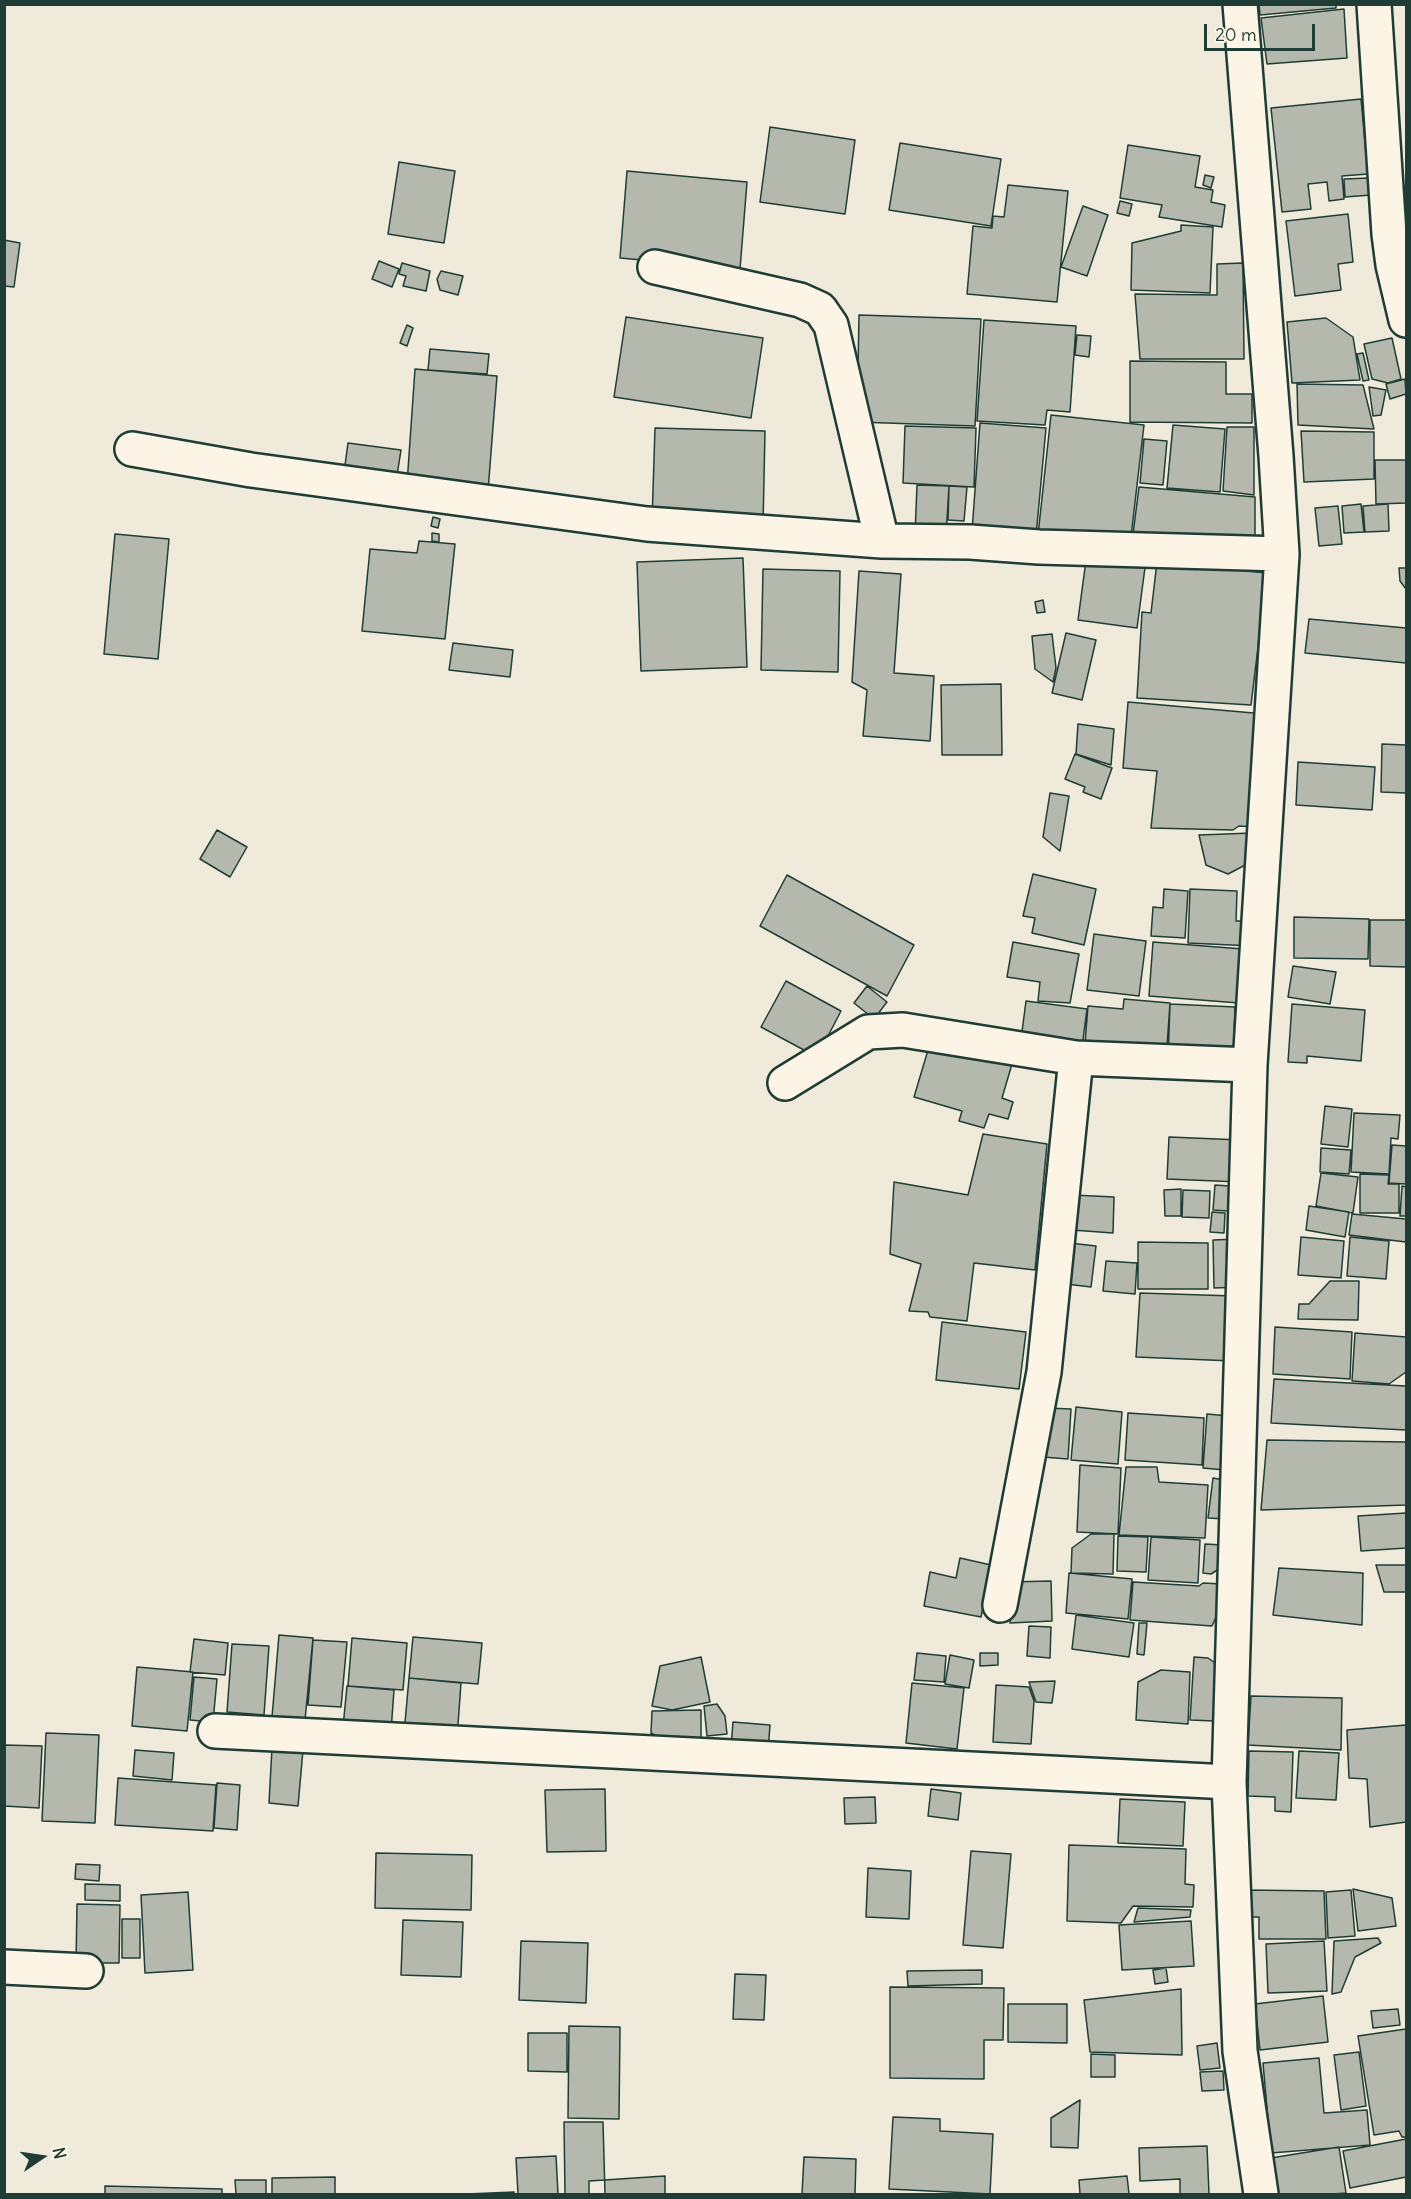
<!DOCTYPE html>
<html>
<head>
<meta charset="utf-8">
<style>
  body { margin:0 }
  #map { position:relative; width:1411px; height:2199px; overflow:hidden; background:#efeada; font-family:Delius,sans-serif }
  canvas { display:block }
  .frame { position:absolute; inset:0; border:6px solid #1f3d34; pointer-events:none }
  .north { position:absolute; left:12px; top:2127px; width:60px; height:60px; -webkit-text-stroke:4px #fcf5e5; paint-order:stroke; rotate:77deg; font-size:16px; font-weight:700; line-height:24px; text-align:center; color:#1f3d34 }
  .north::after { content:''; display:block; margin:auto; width:21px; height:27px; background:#1f3d34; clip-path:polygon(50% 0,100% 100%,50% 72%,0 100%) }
  .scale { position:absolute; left:1204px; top:24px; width:111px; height:27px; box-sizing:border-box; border:3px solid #1f3d34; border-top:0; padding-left:8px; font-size:18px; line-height:21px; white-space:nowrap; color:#1f3d34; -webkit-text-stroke:4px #fcf5e5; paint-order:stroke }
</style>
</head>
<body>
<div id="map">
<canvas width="1411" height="2199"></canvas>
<div class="frame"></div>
<div class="north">N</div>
<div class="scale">20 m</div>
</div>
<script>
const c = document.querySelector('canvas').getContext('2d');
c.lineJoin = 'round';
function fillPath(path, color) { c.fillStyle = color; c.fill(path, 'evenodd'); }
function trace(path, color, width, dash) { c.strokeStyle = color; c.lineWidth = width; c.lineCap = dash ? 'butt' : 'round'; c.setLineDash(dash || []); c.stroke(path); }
const building = new Path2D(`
  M 1259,4 L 1336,4 L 1336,8 L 1260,15 Z
  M 1344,9 L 1347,58 L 1267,64 L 1261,18 Z
  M 1361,99 L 1368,174 L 1342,176 L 1344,199 L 1329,201 L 1327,182 L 1308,184 L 1311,209 L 1282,212 L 1271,108 Z
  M 770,127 L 855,140 L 845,214 L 760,202 Z
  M 900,143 L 1001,159 L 991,226 L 889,210 Z
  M 1128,145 L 1200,156 L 1195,187 L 1213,190 L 1211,202 L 1225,205 L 1222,227 L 1159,217 L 1162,205 L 1120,198 Z
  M 399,162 L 455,171 L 444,243 L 388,234 Z
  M 627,171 L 747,182 L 740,269 L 620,258 Z
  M 1205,175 L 1214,177 L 1211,188 L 1203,185 Z
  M 1369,178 L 1371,195 L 1345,197 L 1344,179 Z
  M 1008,185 L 1068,191 L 1057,302 L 967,294 L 973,226 L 992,228 L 993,216 L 1004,217 Z
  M 1120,201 L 1132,204 L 1129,216 L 1117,213 Z
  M 1083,206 L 1108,215 L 1087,276 L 1061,267 Z
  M 1348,214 L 1353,262 L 1338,264 L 1341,290 L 1295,296 L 1286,221 Z
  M 1181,225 L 1213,227 L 1210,293 L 1131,290 L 1132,243 L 1181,231 Z
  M 4,240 L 20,243 L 14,287 L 4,286 Z
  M 379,261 L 399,269 L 392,287 L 372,279 Z
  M 402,263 L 430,271 L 426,291 L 403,286 L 406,276 L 399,274 Z
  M 1243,263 L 1244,359 L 1140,359 L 1135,294 L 1217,295 L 1217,264 Z
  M 441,271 L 463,276 L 458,295 L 440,290 L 437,279 Z
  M 859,315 L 981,319 L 975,426 L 857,422 Z
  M 626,317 L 763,338 L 751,418 L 614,397 Z
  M 1326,318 L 1353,337 L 1360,380 L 1292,383 L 1287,322 Z
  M 984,320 L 1076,326 L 1070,412 L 1047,410 L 1045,425 L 977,421 Z
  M 407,325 L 413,328 L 407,346 L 400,343 Z
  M 1077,335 L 1091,336 L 1089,357 L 1075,355 Z
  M 1392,338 L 1401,379 L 1388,383 L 1372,379 L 1364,344 Z
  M 430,349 L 489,354 L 487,374 L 428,370 Z
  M 1363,353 L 1369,380 L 1363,381 L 1357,354 Z
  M 1130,361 L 1226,362 L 1226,394 L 1252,394 L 1252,423 L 1130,422 Z
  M 415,369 L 497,376 L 488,491 L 407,484 Z
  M 1405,379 L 1406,394 L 1390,399 L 1386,384 Z
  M 1297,384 L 1363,385 L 1374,429 L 1298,425 Z
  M 1369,387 L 1386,390 L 1381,415 L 1373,416 Z
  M 1051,415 L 1144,425 L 1130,545 L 1038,535 Z
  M 980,423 L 1046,428 L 1036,536 L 972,531 Z
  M 1173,425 L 1225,429 L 1220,492 L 1167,488 Z
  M 905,426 L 976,428 L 974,487 L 903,483 Z
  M 1227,427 L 1254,427 L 1254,495 L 1223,491 Z
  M 655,428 L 765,431 L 763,525 L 652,522 Z
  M 1301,431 L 1374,432 L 1374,479 L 1304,482 Z
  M 1144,439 L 1167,441 L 1163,485 L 1140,483 Z
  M 348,443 L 401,450 L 395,488 L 343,480 Z
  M 1375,460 L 1406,460 L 1406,503 L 1376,504 Z
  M 917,485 L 949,486 L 946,537 L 915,535 Z
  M 949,486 L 967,487 L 964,521 L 948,520 Z
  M 1139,487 L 1255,497 L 1255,548 L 1132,542 Z
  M 1361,504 L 1364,532 L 1344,533 L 1342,506 Z
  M 1388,504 L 1389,531 L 1365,532 L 1363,506 Z
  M 1338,506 L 1342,544 L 1319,546 L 1315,508 Z
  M 433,517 L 440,519 L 438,528 L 431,526 Z
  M 432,533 L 439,534 L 439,542 L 432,541 Z
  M 115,534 L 169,539 L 158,659 L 104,654 Z
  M 419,541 L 455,544 L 445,639 L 362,631 L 370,549 L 417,553 Z
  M 1087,553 L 1146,560 L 1137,628 L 1078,620 Z
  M 743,558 L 747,667 L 641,671 L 637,562 Z
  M 1157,562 L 1267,573 L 1251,705 L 1137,698 L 1142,612 L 1151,613 Z
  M 1399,568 L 1406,568 L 1406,596 L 1406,589 L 1400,581 Z
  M 763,569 L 840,571 L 838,672 L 761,670 Z
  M 859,571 L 901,574 L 894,673 L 934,676 L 930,741 L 863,736 L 867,690 L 852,682 Z
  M 1043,600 L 1045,612 L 1037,613 L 1035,602 Z
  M 1309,619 L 1406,628 L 1406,663 L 1305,653 Z
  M 1066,633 L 1096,640 L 1082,700 L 1052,693 Z
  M 1052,634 L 1056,668 L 1053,682 L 1035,669 L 1032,636 Z
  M 453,643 L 513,650 L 510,677 L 449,670 Z
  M 1001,684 L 1002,755 L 942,755 L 941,685 Z
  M 1128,702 L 1265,714 L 1255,827 L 1239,826 L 1233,830 L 1151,828 L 1157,771 L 1123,768 Z
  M 1078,724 L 1114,729 L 1111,765 L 1076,754 Z
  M 1382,744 L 1406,745 L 1406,793 L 1381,792 Z
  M 1075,754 L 1112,768 L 1101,799 L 1083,792 L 1085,787 L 1065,779 Z
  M 1298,762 L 1375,767 L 1372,810 L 1296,805 Z
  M 1050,793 L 1069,796 L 1060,851 L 1043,837 Z
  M 217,830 L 247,847 L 230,877 L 200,859 Z
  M 1252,833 L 1251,862 L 1228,874 L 1206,865 L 1199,835 Z
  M 1033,874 L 1096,889 L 1084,945 L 1032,933 L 1035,918 L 1023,916 Z
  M 787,875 L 914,945 L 887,996 L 760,926 Z
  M 1164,889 L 1188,891 L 1185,938 L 1151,936 L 1153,907 L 1163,908 Z
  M 1190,889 L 1237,891 L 1236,921 L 1254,921 L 1253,946 L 1188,943 Z
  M 1294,917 L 1369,919 L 1368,959 L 1294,958 Z
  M 1370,920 L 1406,920 L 1406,967 L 1370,966 Z
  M 1094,934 L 1146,941 L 1139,996 L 1087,990 Z
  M 1013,942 L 1079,954 L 1070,1003 L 1038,1001 L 1040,982 L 1007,977 Z
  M 1153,942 L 1243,949 L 1239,1003 L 1149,996 Z
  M 1293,966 L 1336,972 L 1330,1004 L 1288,997 Z
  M 786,981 L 841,1011 L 817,1057 L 761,1027 Z
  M 867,986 L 887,1002 L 874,1019 L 854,1003 Z
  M 1124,999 L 1170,1003 L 1166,1061 L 1084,1055 L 1088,1006 L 1123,1009 Z
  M 1026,1001 L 1087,1009 L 1081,1055 L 1020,1047 Z
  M 1170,1004 L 1235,1007 L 1233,1062 L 1168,1060 Z
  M 1292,1004 L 1365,1010 L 1361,1061 L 1307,1056 L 1307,1063 L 1288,1062 Z
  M 931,1040 L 1012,1064 L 1002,1098 L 1013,1102 L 1008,1119 L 989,1114 L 984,1128 L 959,1121 L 962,1111 L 914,1097 Z
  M 1325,1106 L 1352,1109 L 1348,1147 L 1321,1144 Z
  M 1354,1113 L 1400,1115 L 1398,1139 L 1391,1138 L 1389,1174 L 1351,1172 Z
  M 983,1134 L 1047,1144 L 1035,1270 L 974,1263 L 967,1321 L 930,1317 L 928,1312 L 909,1311 L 921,1264 L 890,1254 L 894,1182 L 968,1195 Z
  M 1169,1137 L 1241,1140 L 1240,1182 L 1167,1179 Z
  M 1392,1145 L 1406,1146 L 1406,1184 L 1389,1183 Z
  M 1321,1148 L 1351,1150 L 1349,1174 L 1320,1172 Z
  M 1321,1173 L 1358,1177 L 1353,1213 L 1316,1206 Z
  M 1360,1174 L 1389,1175 L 1388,1184 L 1399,1184 L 1399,1213 L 1360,1213 Z
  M 1215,1185 L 1243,1187 L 1242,1212 L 1213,1210 Z
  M 1402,1186 L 1406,1187 L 1406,1216 L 1400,1216 Z
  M 1181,1189 L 1181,1216 L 1165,1216 L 1164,1190 Z
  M 1183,1190 L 1210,1191 L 1209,1218 L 1182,1217 Z
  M 1073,1195 L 1114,1197 L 1113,1233 L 1072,1230 Z
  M 1309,1206 L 1349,1212 L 1345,1237 L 1306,1230 Z
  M 1212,1212 L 1225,1213 L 1224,1233 L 1210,1232 Z
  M 1352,1214 L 1406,1219 L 1406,1242 L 1349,1235 Z
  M 1301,1237 L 1344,1241 L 1341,1278 L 1298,1275 Z
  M 1350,1237 L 1389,1241 L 1386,1279 L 1347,1276 Z
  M 1238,1239 L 1239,1287 L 1214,1288 L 1213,1240 Z
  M 1138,1242 L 1208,1243 L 1208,1289 L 1138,1289 Z
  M 1070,1243 L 1096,1246 L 1091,1287 L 1066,1284 Z
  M 1106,1261 L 1137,1263 L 1135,1294 L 1103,1291 Z
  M 1330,1281 L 1359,1281 L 1358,1320 L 1298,1319 L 1299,1304 L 1309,1304 Z
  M 1140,1293 L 1234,1296 L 1233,1361 L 1136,1357 Z
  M 942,1322 L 1026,1332 L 1019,1389 L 936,1380 Z
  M 1275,1327 L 1352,1332 L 1350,1379 L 1273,1374 Z
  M 1355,1333 L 1406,1337 L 1406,1372 L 1389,1384 L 1352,1381 Z
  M 1274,1379 L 1406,1386 L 1406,1430 L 1271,1423 Z
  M 1076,1407 L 1122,1412 L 1118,1464 L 1071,1460 Z
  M 1046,1408 L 1071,1409 L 1068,1459 L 1043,1457 Z
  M 1128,1413 L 1204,1418 L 1202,1465 L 1125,1460 Z
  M 1207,1414 L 1229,1416 L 1225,1470 L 1203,1468 Z
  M 1267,1440 L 1406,1442 L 1406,1505 L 1261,1510 Z
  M 1080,1465 L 1121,1468 L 1118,1534 L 1077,1532 Z
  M 1126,1467 L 1157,1467 L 1159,1482 L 1208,1485 L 1205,1538 L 1119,1535 Z
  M 1213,1478 L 1230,1481 L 1225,1519 L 1208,1518 Z
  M 1406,1513 L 1406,1548 L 1361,1551 L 1358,1516 Z
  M 1091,1534 L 1114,1534 L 1113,1574 L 1071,1573 L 1072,1548 Z
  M 1118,1536 L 1148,1537 L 1146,1572 L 1117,1571 Z
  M 1151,1537 L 1200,1540 L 1198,1583 L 1148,1580 Z
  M 1205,1544 L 1222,1545 L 1222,1567 L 1211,1574 L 1203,1573 Z
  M 960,1558 L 991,1565 L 981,1617 L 924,1606 L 930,1572 L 956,1578 Z
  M 1376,1565 L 1406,1565 L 1406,1592 L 1384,1592 Z
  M 1279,1568 L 1363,1573 L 1362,1625 L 1273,1615 Z
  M 1069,1573 L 1132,1579 L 1128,1619 L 1066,1613 Z
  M 1051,1581 L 1052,1621 L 1010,1623 L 1009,1582 Z
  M 1133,1582 L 1199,1586 L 1203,1583 L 1222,1584 L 1221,1606 L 1212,1626 L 1130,1620 Z
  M 1076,1615 L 1134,1623 L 1129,1657 L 1072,1649 Z
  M 1139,1623 L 1147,1623 L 1144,1655 L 1137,1654 Z
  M 1029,1626 L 1051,1627 L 1050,1658 L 1027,1656 Z
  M 279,1635 L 313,1638 L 305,1720 L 272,1717 Z
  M 413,1637 L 482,1643 L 478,1684 L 409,1678 Z
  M 352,1638 L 407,1643 L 403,1690 L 348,1686 Z
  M 194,1639 L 228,1643 L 225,1675 L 190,1672 Z
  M 313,1640 L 347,1642 L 341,1707 L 308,1705 Z
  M 232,1644 L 269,1646 L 264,1715 L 227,1712 Z
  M 917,1653 L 946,1656 L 944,1682 L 914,1680 Z
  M 980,1653 L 998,1653 L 998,1665 L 980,1666 Z
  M 950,1655 L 974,1660 L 969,1688 L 945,1684 Z
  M 701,1657 L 710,1702 L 672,1710 L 652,1706 L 660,1666 Z
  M 1194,1657 L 1208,1658 L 1218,1665 L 1214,1721 L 1190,1720 Z
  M 137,1667 L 193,1672 L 187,1731 L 132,1726 Z
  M 1161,1670 L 1190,1672 L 1188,1724 L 1136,1720 L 1138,1682 Z
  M 194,1677 L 217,1679 L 213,1722 L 190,1720 Z
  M 409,1678 L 461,1683 L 457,1738 L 404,1734 Z
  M 1055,1681 L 1052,1703 L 1036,1702 L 1029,1682 Z
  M 912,1683 L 964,1688 L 957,1749 L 906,1743 Z
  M 996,1685 L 1029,1687 L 1034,1701 L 1031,1744 L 993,1742 Z
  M 347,1686 L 394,1690 L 391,1731 L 343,1727 Z
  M 1251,1696 L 1342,1698 L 1341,1750 L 1248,1745 Z
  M 717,1704 L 725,1716 L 727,1734 L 707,1736 L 704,1706 Z
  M 701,1710 L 701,1737 L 677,1747 L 651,1733 L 652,1711 Z
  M 733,1722 L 770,1725 L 768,1751 L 731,1748 Z
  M 1406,1725 L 1406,1822 L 1370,1827 L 1367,1779 L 1349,1778 L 1347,1730 Z
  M 46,1733 L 99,1735 L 95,1823 L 42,1821 Z
  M 4,1745 L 42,1746 L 39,1808 L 4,1806 Z
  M 272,1748 L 303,1750 L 298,1806 L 269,1803 Z
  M 135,1750 L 174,1753 L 172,1780 L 133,1776 Z
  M 1249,1751 L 1293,1752 L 1291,1812 L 1275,1811 L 1275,1797 L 1248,1796 Z
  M 1299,1751 L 1339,1753 L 1336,1800 L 1296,1798 Z
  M 118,1778 L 216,1785 L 213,1831 L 115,1825 Z
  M 217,1783 L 240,1785 L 237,1830 L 214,1828 Z
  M 605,1789 L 606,1851 L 547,1852 L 545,1790 Z
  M 931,1789 L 961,1793 L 958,1820 L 928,1816 Z
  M 875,1797 L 876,1823 L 845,1824 L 844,1798 Z
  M 1120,1799 L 1185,1802 L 1183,1846 L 1118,1843 Z
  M 1069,1845 L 1186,1849 L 1185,1884 L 1194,1885 L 1193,1907 L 1133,1906 L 1121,1923 L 1067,1921 Z
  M 971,1851 L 1011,1854 L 1003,1948 L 963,1945 Z
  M 376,1853 L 472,1855 L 471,1910 L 375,1908 Z
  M 76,1864 L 100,1865 L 99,1881 L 75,1879 Z
  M 868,1868 L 911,1871 L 909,1919 L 866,1917 Z
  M 85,1884 L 120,1885 L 120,1901 L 85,1900 Z
  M 1353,1889 L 1392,1898 L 1396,1926 L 1358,1931 Z
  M 1246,1890 L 1324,1891 L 1326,1939 L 1259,1939 L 1259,1917 L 1243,1917 Z
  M 1351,1890 L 1355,1936 L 1328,1938 L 1326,1892 Z
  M 188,1892 L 193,1970 L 145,1973 L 141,1895 Z
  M 77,1904 L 120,1905 L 119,1963 L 76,1963 Z
  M 1138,1908 L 1191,1910 L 1190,1917 L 1134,1922 Z
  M 122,1919 L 140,1919 L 140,1958 L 122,1958 Z
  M 403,1920 L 463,1922 L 461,1977 L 401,1975 Z
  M 1191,1921 L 1194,1966 L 1122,1970 L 1119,1925 Z
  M 1378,1938 L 1381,1943 L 1355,1957 L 1341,1992 L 1332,1994 L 1334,1941 Z
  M 521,1941 L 588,1943 L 586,2003 L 519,2000 Z
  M 1324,1941 L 1327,1991 L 1268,1993 L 1266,1944 Z
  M 1166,1968 L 1168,1982 L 1155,1984 L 1153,1970 Z
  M 982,1970 L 982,1984 L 908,1986 L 907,1971 Z
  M 735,1974 L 766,1975 L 764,2020 L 733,2019 Z
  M 890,1987 L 1004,1988 L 1003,2040 L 984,2040 L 984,2079 L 890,2078 Z
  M 1181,1989 L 1182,2055 L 1090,2052 L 1084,2000 Z
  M 1323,1996 L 1328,2042 L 1260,2050 L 1255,2004 Z
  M 1008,2004 L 1067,2004 L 1067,2043 L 1008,2042 Z
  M 1398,2009 L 1400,2025 L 1373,2028 L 1371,2011 Z
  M 569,2026 L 620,2027 L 619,2119 L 568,2118 Z
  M 1406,2029 L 1406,2137 L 1402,2137 L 1399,2131 L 1374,2135 L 1358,2036 Z
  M 528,2033 L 567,2033 L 567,2072 L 528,2071 Z
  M 1217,2043 L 1220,2068 L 1200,2070 L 1197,2046 Z
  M 1359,2052 L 1366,2106 L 1341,2110 L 1334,2055 Z
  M 1091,2054 L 1115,2055 L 1115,2077 L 1091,2077 Z
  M 1319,2058 L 1324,2113 L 1367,2110 L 1370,2145 L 1271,2153 L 1263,2063 Z
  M 1223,2071 L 1224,2090 L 1202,2091 L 1200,2072 Z
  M 1080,2100 L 1078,2148 L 1051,2147 L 1051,2118 Z
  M 893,2117 L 940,2119 L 940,2131 L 993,2134 L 990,2194 L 889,2189 Z
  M 564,2122 L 603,2122 L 605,2194 L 565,2194 Z
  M 1406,2139 L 1406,2177 L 1350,2188 L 1343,2151 Z
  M 1207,2146 L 1209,2194 L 1180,2194 L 1180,2179 L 1140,2181 L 1139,2148 Z
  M 1339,2147 L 1346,2193 L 1333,2194 L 1277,2194 L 1271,2158 Z
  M 556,2156 L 558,2194 L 518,2194 L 516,2158 Z
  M 804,2157 L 856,2159 L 855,2194 L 802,2194 Z
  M 665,2176 L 665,2194 L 589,2194 L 589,2181 Z
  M 1127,2176 L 1129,2194 L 1080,2194 L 1079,2180 Z
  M 335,2177 L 335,2194 L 272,2194 L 272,2178 Z
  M 235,2180 L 266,2180 L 266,2194 L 236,2194 Z
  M 105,2186 L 222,2189 L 222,2194 L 105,2194 Z
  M 514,2192 L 514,2194 L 467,2194 Z`);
fillPath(building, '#b5b9ad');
trace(building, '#1f3d34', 1.5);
const minor = new Path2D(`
  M 1240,4 L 1276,456 L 1282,554 L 1250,1065 L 1229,1782 L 1240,2051 L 1261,2194
  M 1374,4 L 1389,234 L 1393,265 L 1406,320
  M 655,267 L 800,300 L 820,309 L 831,325 L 882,541
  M 132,449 L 251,470 L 647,524 L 882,541 L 970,542 L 1039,547 L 1282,554
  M 785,1083 L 868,1032 L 903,1030 L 1076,1058 L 1250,1065
  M 1000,1605 L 1044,1372 L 1076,1058
  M 215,1731 L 1229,1782
  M 4,1967 L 86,1971`);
trace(minor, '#1f3d34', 38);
trace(minor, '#fcf5e5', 33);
</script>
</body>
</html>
